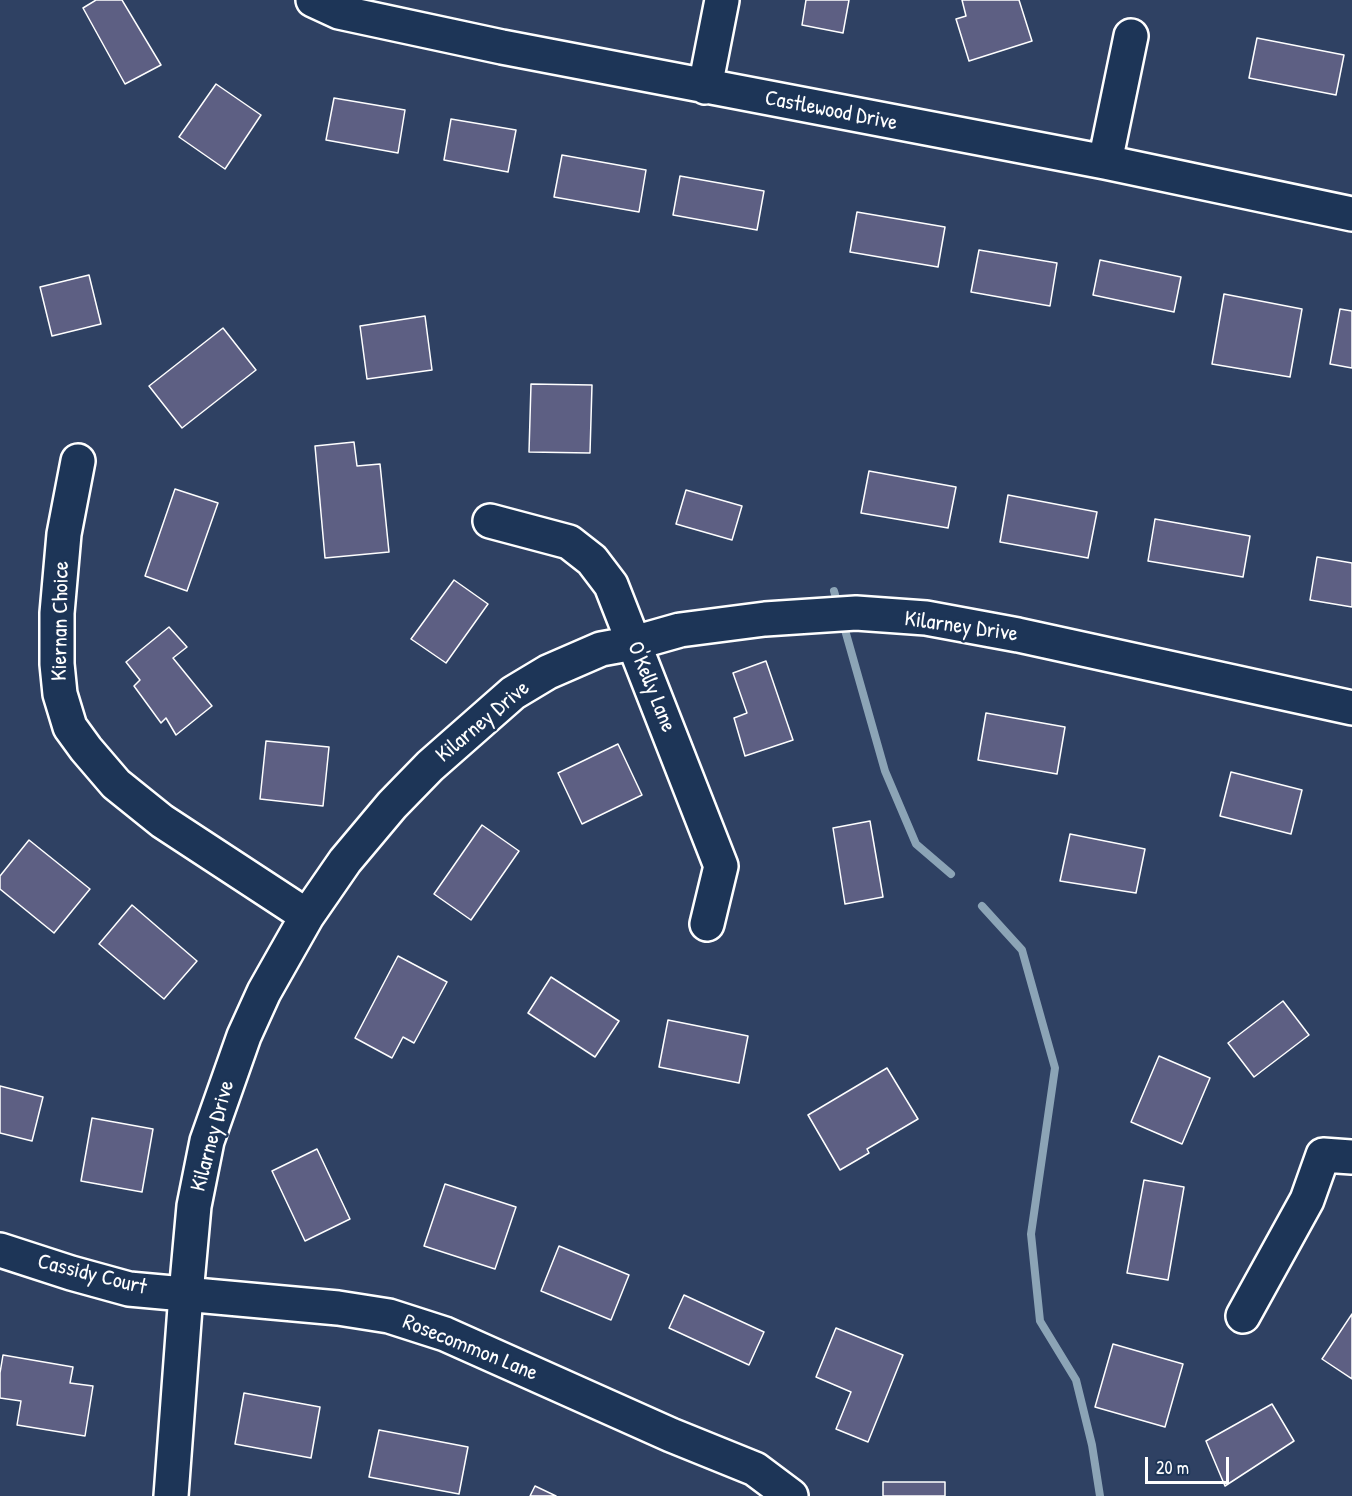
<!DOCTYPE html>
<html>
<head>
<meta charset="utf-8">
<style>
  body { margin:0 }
  #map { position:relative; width:1352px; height:1496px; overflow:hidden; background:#2f4163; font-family:"Patrick Hand",sans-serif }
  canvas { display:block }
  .scale { position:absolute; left:1145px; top:1457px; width:84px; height:27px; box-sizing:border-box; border:3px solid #fff; border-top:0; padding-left:8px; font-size:18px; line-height:21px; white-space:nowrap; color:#fff; -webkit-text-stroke:4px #1d3557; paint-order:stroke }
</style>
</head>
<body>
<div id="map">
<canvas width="1352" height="1496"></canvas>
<div class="scale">20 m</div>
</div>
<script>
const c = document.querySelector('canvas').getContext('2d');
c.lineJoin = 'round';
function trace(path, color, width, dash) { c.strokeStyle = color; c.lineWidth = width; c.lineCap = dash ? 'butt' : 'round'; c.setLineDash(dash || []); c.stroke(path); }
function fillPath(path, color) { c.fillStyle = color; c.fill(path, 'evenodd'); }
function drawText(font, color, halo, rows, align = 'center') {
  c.font = font + ' "Patrick Hand",sans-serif'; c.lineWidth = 5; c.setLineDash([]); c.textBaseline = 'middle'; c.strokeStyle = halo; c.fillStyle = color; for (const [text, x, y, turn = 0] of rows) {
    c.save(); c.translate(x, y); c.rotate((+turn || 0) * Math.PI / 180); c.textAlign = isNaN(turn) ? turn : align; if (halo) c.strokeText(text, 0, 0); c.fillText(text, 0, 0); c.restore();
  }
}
trace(new Path2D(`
  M 834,591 L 836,598
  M 845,630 L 885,771 L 916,844 L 951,874
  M 982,906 L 1022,950 L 1055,1068 L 1031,1234 L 1040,1321 L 1076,1380 L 1092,1445 L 1100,1496`), '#8ca4b6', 8);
const building = new Path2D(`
  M 96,0 L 122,0 L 161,65 L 125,84 L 83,8 Z
  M 806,0 L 849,0 L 843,33 L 802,25 Z
  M 962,0 L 1019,0 L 1032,41 L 969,61 L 956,19 L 966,16 Z
  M 1257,38 L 1344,55 L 1336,95 L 1249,78 Z
  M 216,84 L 261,115 L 225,169 L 179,137 Z
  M 334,98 L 405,110 L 398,153 L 326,140 Z
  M 451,119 L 516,130 L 508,172 L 444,160 Z
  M 562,155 L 646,170 L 639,212 L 554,197 Z
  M 680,176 L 764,191 L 757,230 L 673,215 Z
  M 857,212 L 945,227 L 938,267 L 850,252 Z
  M 979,250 L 1057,263 L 1050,306 L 971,292 Z
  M 1100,260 L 1181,277 L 1174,312 L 1093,295 Z
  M 89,275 L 101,324 L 52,336 L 40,287 Z
  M 1224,294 L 1302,309 L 1290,377 L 1212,364 Z
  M 1340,309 L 1352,311 L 1352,368 L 1330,364 Z
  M 425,316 L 432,370 L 367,379 L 360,326 Z
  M 223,328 L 256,370 L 182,428 L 149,386 Z
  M 531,384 L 592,385 L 590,453 L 529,452 Z
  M 354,442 L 357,466 L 380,464 L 389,552 L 325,558 L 315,446 Z
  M 869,471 L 956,487 L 948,528 L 861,513 Z
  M 175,489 L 218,503 L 187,591 L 145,576 Z
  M 686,490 L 742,506 L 732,540 L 676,524 Z
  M 1008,495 L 1097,512 L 1088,558 L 1000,542 Z
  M 1155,519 L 1250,536 L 1243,577 L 1148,561 Z
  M 1317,557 L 1352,563 L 1352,607 L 1310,600 Z
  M 454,580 L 488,604 L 446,663 L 411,639 Z
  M 169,627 L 187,647 L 173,658 L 212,706 L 176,735 L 166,718 L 161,723 L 134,686 L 140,680 L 126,662 Z
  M 766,661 L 793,740 L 745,756 L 734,718 L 747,713 L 733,673 Z
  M 986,713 L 1065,727 L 1057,774 L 978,760 Z
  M 266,741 L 329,747 L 323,806 L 260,799 Z
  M 618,744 L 642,795 L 582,824 L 558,773 Z
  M 1231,772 L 1302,790 L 1291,834 L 1220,816 Z
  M 870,821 L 883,897 L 845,904 L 833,828 Z
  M 482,825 L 519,851 L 471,920 L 434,894 Z
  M 1070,834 L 1145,849 L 1136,893 L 1060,881 Z
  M 29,840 L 90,889 L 54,933 L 0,889 L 0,876 Z
  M 132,905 L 197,961 L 164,999 L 99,944 Z
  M 398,956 L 447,982 L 414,1043 L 403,1037 L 392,1058 L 355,1038 Z
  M 551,977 L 619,1021 L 595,1057 L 528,1013 Z
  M 1283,1001 L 1309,1035 L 1254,1077 L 1228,1043 Z
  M 668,1020 L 748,1036 L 739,1083 L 659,1067 Z
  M 1159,1056 L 1210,1078 L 1182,1144 L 1131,1122 Z
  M 887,1068 L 918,1119 L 867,1149 L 869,1153 L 840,1170 L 808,1115 Z
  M 0,1086 L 43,1097 L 32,1141 L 0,1133 Z
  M 92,1118 L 153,1129 L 142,1192 L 81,1181 Z
  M 317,1149 L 350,1219 L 305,1241 L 272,1171 Z
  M 1144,1180 L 1184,1187 L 1168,1280 L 1127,1273 Z
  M 445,1184 L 516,1207 L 495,1269 L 424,1246 Z
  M 559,1246 L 629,1275 L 611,1320 L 541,1291 Z
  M 684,1295 L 764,1332 L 749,1365 L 669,1328 Z
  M 1352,1314 L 1352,1379 L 1322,1359 Z
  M 836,1328 L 903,1355 L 868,1442 L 836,1429 L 851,1392 L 816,1377 Z
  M 1113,1344 L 1183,1364 L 1165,1427 L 1095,1407 Z
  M 3,1355 L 73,1367 L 70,1383 L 93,1386 L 85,1436 L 17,1425 L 21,1401 L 0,1398 L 0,1373 Z
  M 244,1393 L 320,1407 L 311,1458 L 235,1444 Z
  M 1272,1404 L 1294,1441 L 1225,1486 L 1206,1441 Z
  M 379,1430 L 468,1447 L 459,1494 L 369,1477 Z
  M 883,1482 L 945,1482 L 945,1496 L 883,1496 Z
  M 535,1486 L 556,1496 L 530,1496 Z`);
fillPath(building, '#5d5f83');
trace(building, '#fff', 1.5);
const minor = new Path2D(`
  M 313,0 L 339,12 L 502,47 L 1105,162 L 1352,214
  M 705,87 L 722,0
  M 1105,162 L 1131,36
  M 78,461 L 64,534 L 57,613 L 57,664 L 60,694 L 70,727 L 86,749 L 116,784 L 162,821 L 307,916
  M 490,521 L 569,542 L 592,560 L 611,585 L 721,866 L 707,924
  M 0,1250 L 71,1273 L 129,1289 L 338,1308 L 389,1316 L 445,1334 L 671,1435 L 755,1469 L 791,1496
  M 1243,1316 L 1307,1200 L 1323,1155 L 1352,1157
  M 171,1496 L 186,1294 L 194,1206 L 207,1141 L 244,1036 L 264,992 L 307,916 L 345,861 L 392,805 L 430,766 L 513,693 L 548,672 L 601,649 L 634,643 L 680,630 L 765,619 L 856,613 L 926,618 L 1018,635 L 1352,708`);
trace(minor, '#fff', 38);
trace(minor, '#1d3557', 33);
drawText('22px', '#fff', '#1d3557', [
  ["Castlewood Drive",831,111,11],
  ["Kiernan Choice",61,621,-89],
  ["Kilarney Drive",961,627,8],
  ["O'Kelly Lane",651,687,68],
  ["Kilarney Drive",483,722,-40],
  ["Kilarney Drive",213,1136,-75],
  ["Cassidy Court",92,1275,14],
  ["Rosecommon Lane",470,1348,22]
]);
</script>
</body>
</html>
